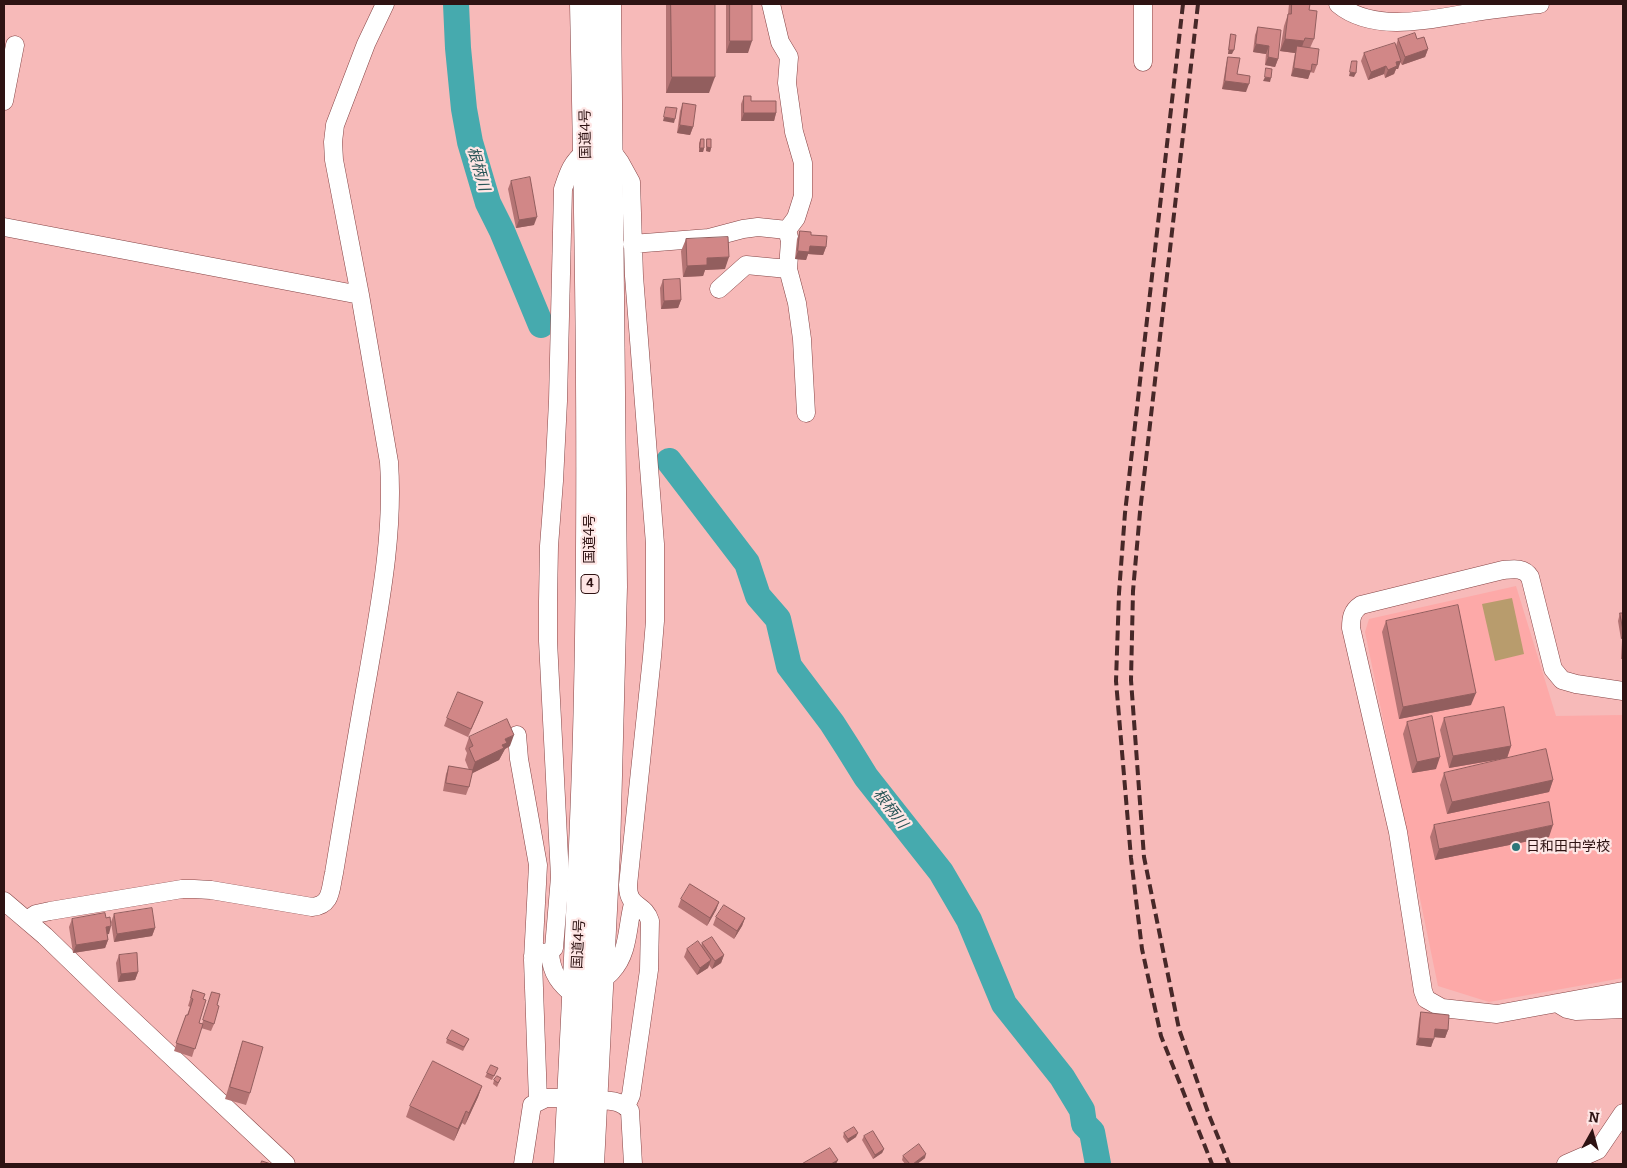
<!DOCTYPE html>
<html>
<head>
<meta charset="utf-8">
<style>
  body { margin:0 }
  #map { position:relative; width:1627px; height:1168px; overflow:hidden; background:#f7bab9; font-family:Bitter,serif }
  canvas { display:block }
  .frame { position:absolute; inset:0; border:5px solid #2e1313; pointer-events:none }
  .north { position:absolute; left:1567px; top:1108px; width:50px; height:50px; -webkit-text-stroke:4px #fee6e5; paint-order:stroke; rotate:7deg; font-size:14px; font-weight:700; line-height:20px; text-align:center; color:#2e1313 }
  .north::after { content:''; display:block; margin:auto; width:18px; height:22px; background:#2e1313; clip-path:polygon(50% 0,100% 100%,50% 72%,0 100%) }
</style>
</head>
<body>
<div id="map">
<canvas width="1627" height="1168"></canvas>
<div class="frame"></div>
<div class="north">N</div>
</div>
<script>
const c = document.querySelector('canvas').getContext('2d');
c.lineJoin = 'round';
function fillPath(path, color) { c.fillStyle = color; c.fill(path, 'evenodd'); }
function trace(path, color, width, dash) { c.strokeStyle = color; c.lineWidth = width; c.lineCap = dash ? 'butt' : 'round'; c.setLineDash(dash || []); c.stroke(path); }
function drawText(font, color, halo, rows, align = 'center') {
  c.font = font + ' Bitter,"Noto Sans JP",serif'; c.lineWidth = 4.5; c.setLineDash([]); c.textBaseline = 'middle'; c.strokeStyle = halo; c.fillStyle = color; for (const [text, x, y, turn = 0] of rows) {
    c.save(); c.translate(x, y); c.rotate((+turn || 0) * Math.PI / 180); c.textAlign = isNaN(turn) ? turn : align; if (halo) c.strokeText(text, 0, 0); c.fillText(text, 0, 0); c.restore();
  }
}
fillPath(new Path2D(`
  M 1516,586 L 1556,716 L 1623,715 L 1623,978 L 1489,1002 L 1438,986 L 1365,632 L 1369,619 Z`), '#fda9a8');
fillPath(new Path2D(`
  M 1512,598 L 1524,654 L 1495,661 L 1482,604 Z`), '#b89c6d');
trace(new Path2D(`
  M 456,4 L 458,48 L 464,109 L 470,142 L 488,203 L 502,231 L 541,325
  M 669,461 L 747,563 L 758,596 L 778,619 L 789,666 L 832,723 L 848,748 L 866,777 L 941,872 L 969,920 L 1004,1004 L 1062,1077 L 1082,1110 L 1084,1124 L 1092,1132 L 1098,1164`), '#46aaae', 26);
const minor = new Path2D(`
  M 771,4 L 780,42 L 789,57 L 787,83 L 794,132 L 803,163 L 803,196 L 796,218 L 787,230 L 790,241 L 788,269 L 797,303 L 802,339 L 806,413
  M 1338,4 C 1374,34 1433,19 1475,12 C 1496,9 1518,6 1540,4
  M 1143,62 L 1143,4
  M 4,101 L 15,45
  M 609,147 L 620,162 L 631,182 L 634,276 L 655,544 L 655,621 L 652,657 L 628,885 C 628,909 644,902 650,921 L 649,970 L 631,1095 L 626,1106
  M 4,227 L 360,295
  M 632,244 L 709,238 L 743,229 L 758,227 L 787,230
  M 719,289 L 746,265 L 788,269
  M 1623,691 L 1576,684 L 1562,680 L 1553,669 L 1530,577 C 1524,567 1513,569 1503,570 L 1361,605 C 1352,611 1351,618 1351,628 L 1398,832 L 1423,991 L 1426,999 L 1442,1008 L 1497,1014 L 1623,991
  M 517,735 L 519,759 L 538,865 L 533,960 L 538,1101
  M 4,901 L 45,936 L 108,997 L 286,1164
  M 27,920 L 36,914 L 50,911 L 182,889 L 194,889 L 211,890 L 312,907 C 332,905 330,890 334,873 C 345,807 356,740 368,674 C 380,604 394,533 389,462 L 360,295 L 334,160 L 333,142 L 335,125 L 366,44 L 385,4
  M 550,952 C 551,974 560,984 576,997
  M 533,956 L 542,953 L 550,952 L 554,948 L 560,877 L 548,641 L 548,601 L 549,546 L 554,481 L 558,401 L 563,189 C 569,171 572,162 587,150
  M 600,981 C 604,978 609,975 612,971 C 629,953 627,926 633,904
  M 1557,1003 L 1567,1009 L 1576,1011 L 1623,1009
  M 593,1100 C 607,1101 621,1099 630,1111 L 633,1164
  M 523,1164 L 532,1105 L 546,1098 L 571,1098
  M 1566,1164 L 1598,1150 L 1623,1113`);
const trunk = new Path2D(`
  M 568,1164 C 575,1007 585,850 588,692 C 593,463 589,233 584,4
  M 590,1164 L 606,851 L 613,587 L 607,4`);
trace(minor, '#854445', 19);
trace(trunk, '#854445', 29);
trace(minor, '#fff', 18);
trace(trunk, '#fff', 28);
trace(new Path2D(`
  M 1183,4 L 1125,513 L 1119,593 L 1116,681 L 1131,858 L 1142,949 L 1161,1036 L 1212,1164
  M 1198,4 L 1140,512 L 1133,591 L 1131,680 L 1144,857 L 1179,1029 L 1209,1115 L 1229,1164`), '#472828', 4, [10, 5]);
fillPath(new Path2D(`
  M 666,4 L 715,4 L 709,93 L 666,93 Z
  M 726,4 L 752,4 L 748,53 L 726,53 Z
  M 1289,4 L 1310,4 L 1309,10 L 1314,39 L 1310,48 L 1317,65 L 1314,73 L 1310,72 L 1308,79 L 1291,76 L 1295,53 L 1280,51 L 1284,26 L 1288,14 Z
  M 1258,27 L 1278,59 L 1275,67 L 1265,65 L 1266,54 L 1253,52 L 1255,35 Z
  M 1231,34 L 1232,54 L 1228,54 L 1230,38 Z
  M 1398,39 L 1417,39 L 1428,49 L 1425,57 L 1402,65 L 1400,62 L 1398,69 L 1396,69 L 1394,74 L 1385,78 L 1384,74 L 1368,80 L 1361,61 L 1364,53 L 1396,46 Z
  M 1228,57 L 1246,92 L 1222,89 L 1226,65 Z
  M 744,96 L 751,101 L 776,113 L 774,121 L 741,121 L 741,104 Z
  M 683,103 L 693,127 L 690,135 L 677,133 L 680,111 Z
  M 701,139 L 704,148 L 703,152 L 699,152 L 699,143 Z
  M 707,139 L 711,148 L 710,152 L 706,151 L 706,143 Z
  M 511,181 L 534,225 L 516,228 L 508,189 Z
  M 800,231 L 811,235 L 826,247 L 823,255 L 808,254 L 806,260 L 795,259 L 797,239 Z
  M 686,239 L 725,269 L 705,270 L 703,276 L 683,277 L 681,251 Z
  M 663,280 L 681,300 L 678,308 L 661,309 L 660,288 Z
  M 1620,613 L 1623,613 L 1623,638 L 1621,639 L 1618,621 Z
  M 1386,621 L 1471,705 L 1399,719 L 1382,632 Z
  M 1623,639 L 1623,659 L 1621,659 L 1622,641 Z
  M 480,710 L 468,737 L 444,726 L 447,718 Z
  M 1444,718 L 1511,746 L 1507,758 L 1449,768 L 1440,730 Z
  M 1407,722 L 1436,769 L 1412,773 L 1403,734 Z
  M 469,737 L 510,746 L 505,749 L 499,760 L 472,773 L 469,787 L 466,795 L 443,791 L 446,774 L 449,766 L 469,770 L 465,760 L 467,753 L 465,749 Z
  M 1444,773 L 1553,780 L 1549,792 L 1447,814 L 1440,785 Z
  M 1434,825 L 1549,837 L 1435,860 L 1430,837 Z
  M 681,899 L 719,902 L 716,910 L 707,926 L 678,907 Z
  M 114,914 L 155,928 L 152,936 L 114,942 L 111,922 Z
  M 716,917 L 745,918 L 742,926 L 734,939 L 713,925 Z
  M 72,919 L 109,934 L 107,934 L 108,940 L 105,948 L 73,953 L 69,927 Z
  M 702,943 L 724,955 L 721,963 L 712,969 L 709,965 L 708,968 L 697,975 L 684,957 L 687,949 L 701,946 Z
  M 119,955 L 138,972 L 135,980 L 118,982 L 116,963 Z
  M 193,990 L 203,999 L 199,1023 L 202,1024 L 212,992 L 217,1005 L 214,1024 L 211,1031 L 201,1028 L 192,1057 L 174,1051 L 186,1015 L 187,1015 L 190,1007 L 188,1006 Z
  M 1421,1012 L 1448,1030 L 1445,1038 L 1434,1037 L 1431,1047 L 1416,1045 L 1419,1020 Z
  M 447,1039 L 469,1039 L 463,1051 L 446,1043 Z
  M 243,1041 L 250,1093 L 246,1105 L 225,1099 L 239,1053 Z
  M 496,1072 L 492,1080 L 485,1077 L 487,1073 Z
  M 501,1078 L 497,1087 L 493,1084 L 494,1080 Z
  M 482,1086 L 478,1097 L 465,1125 L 462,1123 L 454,1141 L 406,1117 L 410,1106 Z
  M 844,1133 L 856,1137 L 847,1143 L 843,1137 Z
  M 864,1136 L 884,1149 L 882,1153 L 873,1159 L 862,1140 Z
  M 903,1156 L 925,1158 L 917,1164 L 905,1164 L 902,1160 Z`), '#b47474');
fillPath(new Path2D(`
  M 1285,39 L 1304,41 L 1300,53 L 1297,46 L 1295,53 L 1280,51 Z
  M 730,41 L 752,41 L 748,53 L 726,53 Z
  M 1256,44 L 1269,46 L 1266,54 L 1253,52 Z
  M 1428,49 L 1425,57 L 1402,65 L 1405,57 Z
  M 1229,50 L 1234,50 L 1232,54 L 1228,54 Z
  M 1268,57 L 1278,59 L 1275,67 L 1265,65 Z
  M 1401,61 L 1398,69 L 1396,69 L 1394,74 L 1385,78 L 1388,70 L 1396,62 Z
  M 1386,66 L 1384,74 L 1368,80 L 1371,72 Z
  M 1294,68 L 1311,71 L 1308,79 L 1291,76 Z
  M 1350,72 L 1356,73 L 1354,77 L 1349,76 Z
  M 672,77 L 715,77 L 709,93 L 666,93 Z
  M 1265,77 L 1271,78 L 1270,82 L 1263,81 Z
  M 1225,81 L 1249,84 L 1246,92 L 1222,89 Z
  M 744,113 L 776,113 L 774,121 L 741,121 Z
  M 664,117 L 675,119 L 674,123 L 663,121 Z
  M 680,125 L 693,127 L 690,135 L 677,133 Z
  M 707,147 L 711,148 L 710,152 L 706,151 Z
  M 700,148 L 704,148 L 703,152 L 699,152 Z
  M 537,217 L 534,225 L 516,228 L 519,220 Z
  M 810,246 L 826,247 L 823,255 L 808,254 L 806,260 L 795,259 L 798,251 Z
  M 729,257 L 725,269 L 705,270 L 703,276 L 683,277 L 687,266 L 707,258 Z
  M 681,300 L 678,308 L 661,309 L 664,301 Z
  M 1623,632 L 1623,638 L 1621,639 Z
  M 1476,693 L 1471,705 L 1399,719 L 1403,707 Z
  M 514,735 L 510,746 L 505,749 L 499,760 L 471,774 L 475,762 L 505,739 Z
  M 1511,746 L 1507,758 L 1449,768 L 1453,756 Z
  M 1440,757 L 1436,769 L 1412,773 L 1417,762 Z
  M 1553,780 L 1549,792 L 1447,814 L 1452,802 Z
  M 1553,825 L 1549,837 L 1435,860 L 1439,849 Z
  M 719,902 L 716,910 L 707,926 L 710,918 Z
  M 745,918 L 742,926 L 734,939 L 737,931 Z
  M 111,926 L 109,934 L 103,935 L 106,927 Z
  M 155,928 L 152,936 L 114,942 L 117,934 Z
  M 108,940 L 105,948 L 73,953 L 76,945 Z
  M 724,955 L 721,963 L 712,969 L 715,961 Z
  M 711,960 L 708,968 L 697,975 L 700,968 Z
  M 138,972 L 135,980 L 118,982 L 121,974 Z
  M 1435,1029 L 1448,1030 L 1445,1038 L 1432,1037 Z
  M 1419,1038 L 1434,1039 L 1431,1047 L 1416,1045 Z
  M 482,1086 L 478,1097 L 465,1125 L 469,1113 Z
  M 466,1111 L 462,1123 L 454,1141 L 458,1129 Z
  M 858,1133 L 856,1137 L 847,1143 L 848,1139 Z
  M 884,1149 L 882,1153 L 873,1159 L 875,1155 Z
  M 926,1154 L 925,1158 L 917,1164 L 913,1164 Z
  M 838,1160 L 836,1164 L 831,1164 Z`), '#925e5e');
const building = new Path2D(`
  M 671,4 L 715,4 L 715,77 L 672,77 Z
  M 730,4 L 752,4 L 752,41 L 730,41 Z
  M 1292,4 L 1310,4 L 1309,10 L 1317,11 L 1314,39 L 1305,38 L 1304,41 L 1285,39 L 1288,14 L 1291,14 Z
  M 1258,27 L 1281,30 L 1278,59 L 1268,57 L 1269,46 L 1256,44 Z
  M 1415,33 L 1417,39 L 1424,37 L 1428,49 L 1405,57 L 1398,39 Z
  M 1231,34 L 1236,35 L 1234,50 L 1229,50 Z
  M 1395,43 L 1401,61 L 1396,62 L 1397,66 L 1388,70 L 1386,66 L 1371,72 L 1364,53 Z
  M 1297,46 L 1319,49 L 1317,65 L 1312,64 L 1311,71 L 1294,68 Z
  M 1228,57 L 1240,58 L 1237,74 L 1250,76 L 1249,84 L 1225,81 Z
  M 1352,61 L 1357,61 L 1356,73 L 1350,72 Z
  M 1266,68 L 1272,69 L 1271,78 L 1265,77 Z
  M 744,96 L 751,96 L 751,101 L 776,101 L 776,113 L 744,113 Z
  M 683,103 L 696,105 L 693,127 L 680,125 Z
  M 666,107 L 677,108 L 675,119 L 664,117 Z
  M 701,139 L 704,139 L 704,148 L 700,148 Z
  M 707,139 L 711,139 L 711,148 L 707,147 Z
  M 530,177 L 537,217 L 519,220 L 511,181 Z
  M 800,231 L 811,232 L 811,235 L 827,236 L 826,247 L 810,246 L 809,252 L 798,251 Z
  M 728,237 L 729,257 L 707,258 L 707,265 L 687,266 L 686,239 Z
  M 680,279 L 681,300 L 664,301 L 663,280 Z
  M 1458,605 L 1476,693 L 1403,707 L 1386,621 Z
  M 1620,613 L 1623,613 L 1623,630 Z
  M 458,692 L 483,702 L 471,729 L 447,718 Z
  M 1504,707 L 1511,746 L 1453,756 L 1444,718 Z
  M 1432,716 L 1440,757 L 1417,762 L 1407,722 Z
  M 507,719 L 514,735 L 505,739 L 507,743 L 502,745 L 504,748 L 475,762 L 469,748 L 473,746 L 469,737 Z
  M 1546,749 L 1553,780 L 1452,802 L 1444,773 Z
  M 449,766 L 473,770 L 469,787 L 446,783 Z
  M 1549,802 L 1553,825 L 1439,849 L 1434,825 Z
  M 690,884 L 719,902 L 710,918 L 681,899 Z
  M 724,905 L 745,918 L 737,931 L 716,917 Z
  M 152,908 L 155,928 L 117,934 L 114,914 Z
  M 105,913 L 106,918 L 110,917 L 111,926 L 106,927 L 108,940 L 76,945 L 72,919 Z
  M 712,937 L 724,955 L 715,961 L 702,943 Z
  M 698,941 L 711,960 L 700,968 L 687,949 Z
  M 137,953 L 138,972 L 121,974 L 119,955 Z
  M 193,990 L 205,994 L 203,999 L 206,1000 L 199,1023 L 203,1024 L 195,1049 L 176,1043 L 186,1015 L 188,1015 L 193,999 L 191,998 Z
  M 212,992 L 220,994 L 217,1005 L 219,1006 L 214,1024 L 203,1020 Z
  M 1421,1012 L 1449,1015 L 1448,1030 L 1435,1029 L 1434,1039 L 1419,1038 Z
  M 452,1030 L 469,1039 L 464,1047 L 447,1039 Z
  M 243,1041 L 263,1047 L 250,1093 L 230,1087 Z
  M 433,1061 L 482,1086 L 469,1113 L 466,1111 L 458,1129 L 410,1106 Z
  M 491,1065 L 498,1068 L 494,1076 L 487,1073 Z
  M 497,1076 L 501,1078 L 498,1083 L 494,1080 Z
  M 854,1127 L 858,1133 L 848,1139 L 844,1133 Z
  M 873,1131 L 884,1149 L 875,1155 L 864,1136 Z
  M 919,1144 L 926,1154 L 913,1164 L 910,1164 L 903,1156 Z
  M 830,1148 L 838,1160 L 831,1164 L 802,1164 Z
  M 262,1161 L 271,1164 L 261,1164 Z`);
fillPath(building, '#d18787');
trace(building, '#925e5e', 1);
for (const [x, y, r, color] of [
  [1516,847,5,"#2c7679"]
]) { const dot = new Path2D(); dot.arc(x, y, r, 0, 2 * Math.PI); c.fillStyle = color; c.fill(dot); trace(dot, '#fee6e5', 2); }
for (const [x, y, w] of [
  [590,584,18]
]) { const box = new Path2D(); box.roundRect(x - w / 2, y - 9.5, w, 19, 4); c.fillStyle = '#fee6e5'; c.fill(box); trace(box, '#2e1313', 1); }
drawText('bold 12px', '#2e1313', null, [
  ["4",590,584]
]);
drawText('14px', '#2e1313', '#fee6e5', [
  ["国道4号",586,134,-91],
  ["国道4号",590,539,-90],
  ["国道4号",579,944,-87]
]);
drawText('14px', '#2e1313', '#fee6e5', [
  ["日和田中学校",1526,847]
], 'left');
drawText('italic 15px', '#295557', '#fee6e5', [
  ["根柄川",478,169,74],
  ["根柄川",890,809,52]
]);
</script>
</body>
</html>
